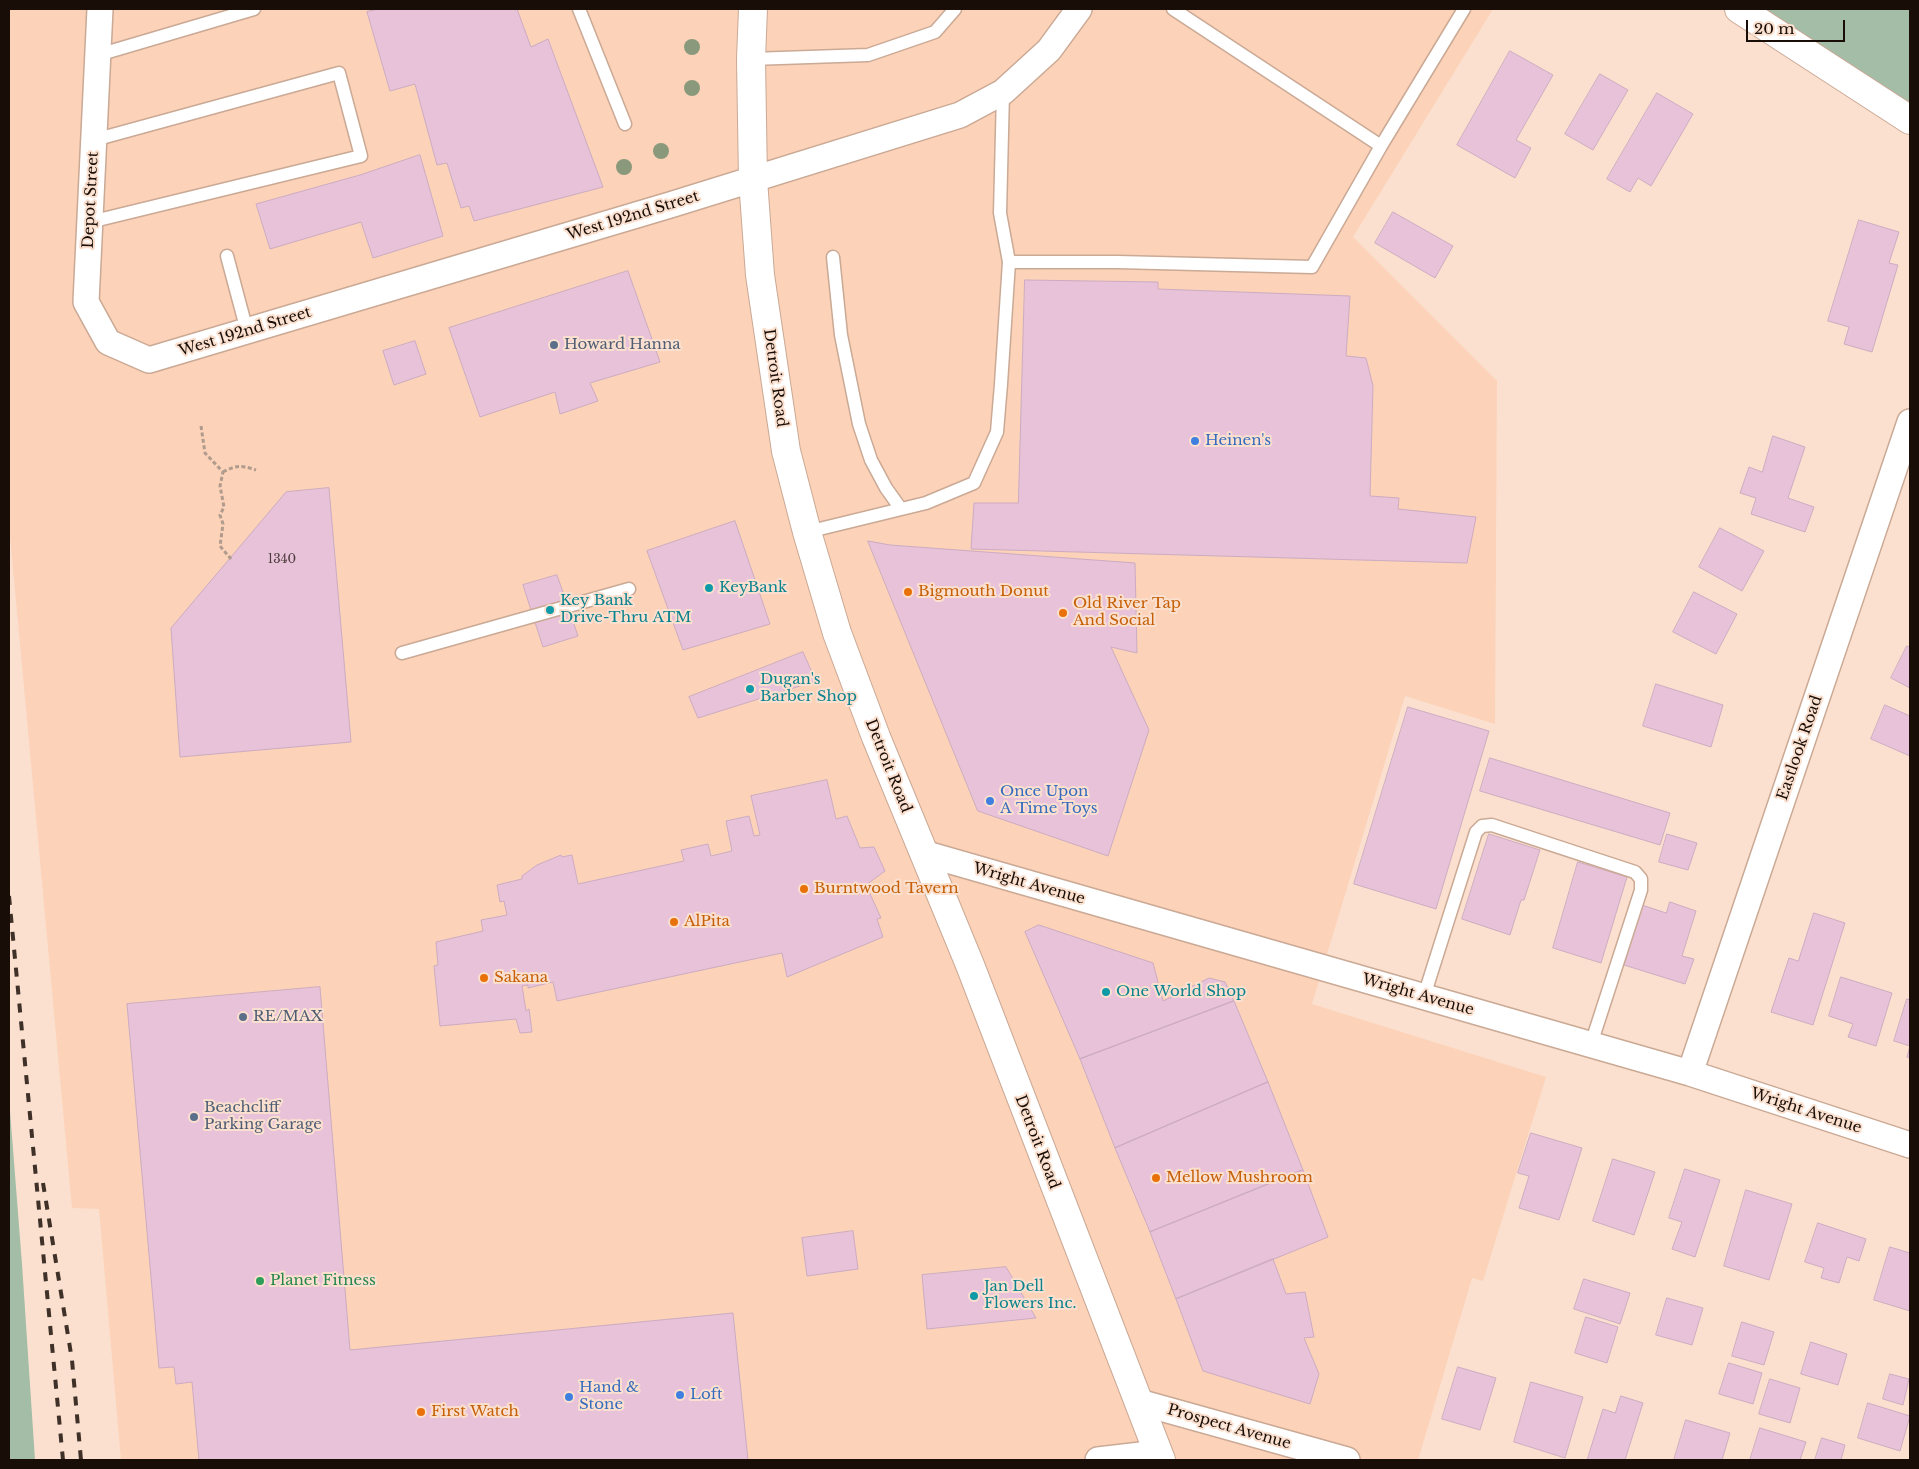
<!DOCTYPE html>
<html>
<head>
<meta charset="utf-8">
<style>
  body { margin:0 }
  #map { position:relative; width:1919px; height:1469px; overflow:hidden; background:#fbe0cf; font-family:"Libre Baskerville",serif }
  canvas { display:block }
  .frame { position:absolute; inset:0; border:10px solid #190e07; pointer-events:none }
  .scale { position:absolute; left:1746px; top:20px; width:99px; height:22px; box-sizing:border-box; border:2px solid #190e07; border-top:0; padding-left:6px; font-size:15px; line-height:18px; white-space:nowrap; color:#190e07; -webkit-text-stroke:4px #fbe0cf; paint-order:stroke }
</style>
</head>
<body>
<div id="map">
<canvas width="1919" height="1469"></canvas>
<div class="frame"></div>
<div class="scale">20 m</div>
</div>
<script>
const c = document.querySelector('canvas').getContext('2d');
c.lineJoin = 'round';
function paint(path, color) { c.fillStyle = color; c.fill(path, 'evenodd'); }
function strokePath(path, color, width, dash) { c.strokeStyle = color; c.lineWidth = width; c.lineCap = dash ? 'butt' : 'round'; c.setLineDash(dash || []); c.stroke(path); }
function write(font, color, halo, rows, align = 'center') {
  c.font = font + ' "Libre Baskerville",serif'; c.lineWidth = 4; c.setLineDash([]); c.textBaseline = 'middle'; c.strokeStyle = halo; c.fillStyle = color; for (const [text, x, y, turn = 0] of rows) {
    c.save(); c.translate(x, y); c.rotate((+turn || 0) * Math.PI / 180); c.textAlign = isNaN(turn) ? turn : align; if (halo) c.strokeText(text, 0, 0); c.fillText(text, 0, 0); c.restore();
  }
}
paint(new Path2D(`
  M9,9h1484l-140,228 144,144 -2,343 -90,-28 -93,308 234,73 -63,204 -11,-3 -54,182h-1297l-22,-251 -27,-1 -63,-683z`), '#fcd2b9');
paint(new Path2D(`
  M1741,9h169v112z
  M9,1098l13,166 13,196h-26z`), '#a3bda7');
const building = new Path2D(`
  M379,9h138l14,38 17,-8 55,148 -129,34 -5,-15 -8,2 -14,-45 -10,2 -22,-81 -25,7 -23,-79z
  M1510,51l43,24 -37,65 15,8 -16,30 -58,-33z
  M1600,74l28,16 -35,60 -28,-16z
  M1657,93l36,21 -42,72 -13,-8 -8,14 -23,-13z
  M420,155l23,81 -70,22 -12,-36 -91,27 -14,-45 104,-29z
  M1393,212l60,34 -18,32 -60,-35z
  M1859,220l40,12 -10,31 9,2 -26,87 -28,-8 5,-17 -21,-6z
  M628,271l32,91 -70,21 8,18 -38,13 -5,-22 -75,25 -31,-89z
  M1025,280l133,2v7l192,7 -4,60 20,2 7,28 -3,110 29,2 -1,11 78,8 -9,46 -496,-14 3,-46h44z
  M415,341l11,33 -32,11 -11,-34z
  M1773,436l32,11 -17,51 26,9 -9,25 -54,-18 5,-16 -16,-5 9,-26 13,5z
  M329,488l22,254 -171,15 -9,-129 115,-136z
  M735,521l35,103 -87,26 -36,-99z
  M1720,528l44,23 -22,40 -43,-24z
  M868,541l22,4 245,18 2,90 -26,-6 38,83 -41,126 -130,-45z
  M557,575l21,61 -35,11 -20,-62z
  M1694,592l43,22 -21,40 -43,-22z
  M1907,646l3,2v40l-19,-10z
  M803,652l13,29 -118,37 -9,-21z
  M1656,684l67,21 -12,42 -68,-21z
  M1885,705l25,11v40l-39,-17z
  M1408,707l81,24 -53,178 -82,-25z
  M1490,758l180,55 -10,32 -180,-54z
  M827,780l9,39 11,-3 13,32 14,-1 11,24 -19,14 15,33 -4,1 6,18 -96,40 -5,-24 -225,48 -4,-19 -25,6v-3l-6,1 4,25 3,-2 3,23 -12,1 -4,-14 -76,7 -6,-60 4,-1 -2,-23 47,-11 -2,-11 26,-5 -3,-14 -4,1 -3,-17 25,-6v-3l15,-11 24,-10 1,2 10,-2 6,29 106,-23 -3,-11 27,-6 3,12 21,-5 -6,-30 23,-5 5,20 6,-1 -9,-39z
  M1489,834l51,16 -16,50h-3l-11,35 -48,-16z
  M1667,834l30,9 -9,27 -29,-8z
  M1578,862l49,15 -26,86 -48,-15z
  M1670,902l26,9 -14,45 12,3 -9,25 -61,-19 18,-60 24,8z
  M1814,913l31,10 -32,102 -42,-13 18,-54 9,3z
  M1039,925l114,38 10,38 46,-23 16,4 9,19 -154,58 -55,-127z
  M1841,977l51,16 -16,53 -28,-9 5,-13 -24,-8z
  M320,987l30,363 383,-37 15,147h-549l-7,-78 -16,2 -2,-17 -15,1 -32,-364z
  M1907,999l3,1v58l-3,-1 3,-11 -16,-5z
  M1234,1001l34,81 -153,66 -35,-89z
  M1268,1082l35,88 -153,62 -35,-84z
  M1531,1133l51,15 -23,72 -40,-12 10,-32 -11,-3z
  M1613,1159l42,13 -21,63 -41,-14z
  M1685,1169l35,11 -25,77 -23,-8 10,-27 -13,-4z
  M1303,1170l25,67 -152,62 -26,-67z
  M1746,1190l46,14 -23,76 -45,-14z
  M1818,1223l48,16 -7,22 -12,-4 -8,26 -18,-5 3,-10 -19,-6z
  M853,1231l5,38 -51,7 -5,-38z
  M1890,1247l20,6v58l-36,-11z
  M1273,1259l13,35 19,-2 9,45 -10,1 15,36 -9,30 -107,-33 -27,-72z
  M1006,1267l30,51 -109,11 -5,-54z
  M1584,1279l46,14 -10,31 -46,-15z
  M1667,1298l36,10 -11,37 -36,-10z
  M1586,1317l32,10 -11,36 -32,-10z
  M1742,1322l32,10 -10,33 -32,-9z
  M1811,1342l36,12 -9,31 -37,-11z
  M1729,1363l33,10 -9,31 -34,-10z
  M1458,1367l38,11 -16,52 -38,-11z
  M1890,1374l19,5 -6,26 -20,-6z
  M1770,1379l30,9 -10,35 -31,-9z
  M1531,1382l52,15 -18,61 -51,-16z
  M1621,1396l22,7 -18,57h-38l16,-51 12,4z
  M1868,1403l42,13 -10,35 -42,-13z
  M1686,1420l44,13 -8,27h-48z
  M1760,1428l46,14 -6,18h-50z
  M1822,1438l23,7 -4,15h-26z`);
paint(building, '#e7c2d9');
strokePath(building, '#cdacc1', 1);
const service = new Path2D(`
  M579,9l46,115
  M1173,9l208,137
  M98,55l156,-46
  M751,59l117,-4 67,-23 20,-23
  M90,222l271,-66 -22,-83 -245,67
  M227,256l20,75
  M833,257l8,78 18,89 12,36 15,28 15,21
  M1009,262h109l194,5 69,-121 83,-137
  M807,532l119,-29 48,-20 23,-51 4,-48 8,-122 -9,-49 3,-121
  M402,653l227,-64
  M1424,996l52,-164 6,-6 10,-1 143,47 6,7v11l-50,154`);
const minor = new Path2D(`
  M100,9l-14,293 22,40 41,18 521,-155 290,-90 43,-23 46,-42 30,-41
  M923,853l767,220 220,72
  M1690,1073l220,-651
  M1139,1402l208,58
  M1098,1460l60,-7`);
const primary = new Path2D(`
  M753,9l-2,50 2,121 7,95 26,176 21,81 30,101 39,104 94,228 191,495
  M1739,9l171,111`);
strokePath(service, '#caa995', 15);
strokePath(minor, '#caa995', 28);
strokePath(primary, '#caa995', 30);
strokePath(new Path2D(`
  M201,426l4,27 18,19 -3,14 4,21 -4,8 3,9 -3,22 11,13
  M223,472c14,-7 18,-7 33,-2`), '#b19b8d', 3, [4, 2.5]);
strokePath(service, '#fff', 12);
strokePath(minor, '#fff', 25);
strokePath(primary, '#fff', 28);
strokePath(new Path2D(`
  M9,896l54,564
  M43,1183l29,177 9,100`), '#3f3128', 4, [9, 9]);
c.fillStyle = '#8a997c';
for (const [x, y] of [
  [692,47],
  [692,88],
  [661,151],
  [624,167]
]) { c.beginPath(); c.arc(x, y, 8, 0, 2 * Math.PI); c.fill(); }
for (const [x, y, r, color] of [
  [554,345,5,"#5c6f8a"],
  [1195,441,5,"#3f7fe0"],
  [709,588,5,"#0f9aa8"],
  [908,592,5,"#e8710a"],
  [550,610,5,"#0f9aa8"],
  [1063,613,5,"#e8710a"],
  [750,689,5,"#0f9aa8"],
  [990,801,5,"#3f7fe0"],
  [804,889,5,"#e8710a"],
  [674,922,5,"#e8710a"],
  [484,978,5,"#e8710a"],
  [1106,992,5,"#0f9aa8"],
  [243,1017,5,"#5c6f8a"],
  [194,1117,5,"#5c6f8a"],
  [1156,1178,5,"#e8710a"],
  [260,1281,5,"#2e9e5b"],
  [974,1296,5,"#0f9aa8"],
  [680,1395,5,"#3f7fe0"],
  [569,1397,5,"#3f7fe0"],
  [421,1412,5,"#e8710a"]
]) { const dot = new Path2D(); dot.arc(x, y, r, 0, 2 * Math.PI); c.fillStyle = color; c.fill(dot); strokePath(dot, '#fbe0cf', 2); }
write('12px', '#4c3b3c', null, [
  ["1340",282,560]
]);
write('15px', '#190e07', '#fbe0cf', [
  ["Depot Street",91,200,-87],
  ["West 192nd Street",633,216,-17],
  ["West 192nd Street",245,332,-17],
  ["Detroit Road",775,378,82],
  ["Eastlook Road",1800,748,-71],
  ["Detroit Road",888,766,68],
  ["Wright Avenue",1029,884,16],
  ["Wright Avenue",1418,995,16],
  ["Wright Avenue",1806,1111,18],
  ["Detroit Road",1037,1142,69],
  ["Prospect Avenue",1229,1427,16]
]);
write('15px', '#4e5e75', '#fbe0cf', [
  ["Howard Hanna",564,345],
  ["RE/MAX",253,1017],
  ["Beachcliff",204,1108],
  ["Parking Garage",204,1125]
], 'left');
write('15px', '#366cbe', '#fbe0cf', [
  ["Heinen's",1205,441],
  ["Once Upon",1000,792],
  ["A Time Toys",1000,809],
  ["Hand &",579,1388],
  ["Stone",579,1405],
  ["Loft",690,1395]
], 'left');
write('15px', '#0d838f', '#fbe0cf', [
  ["KeyBank",719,588],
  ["Key Bank",560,601],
  ["Drive-Thru ATM",560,618],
  ["Dugan's",760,680],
  ["Barber Shop",760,697],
  ["One World Shop",1116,992],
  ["Jan Dell",984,1287],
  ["Flowers Inc.",984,1304]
], 'left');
write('15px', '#c56008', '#fbe0cf', [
  ["Bigmouth Donut",918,592],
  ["Old River Tap",1073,604],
  ["And Social",1073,621],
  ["Burntwood Tavern",814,889],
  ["AlPita",684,922],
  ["Sakana",494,978],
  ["Mellow Mushroom",1166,1178],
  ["First Watch",431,1412]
], 'left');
write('15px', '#27864d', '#fbe0cf', [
  ["Planet Fitness",270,1281]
], 'left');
</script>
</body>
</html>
